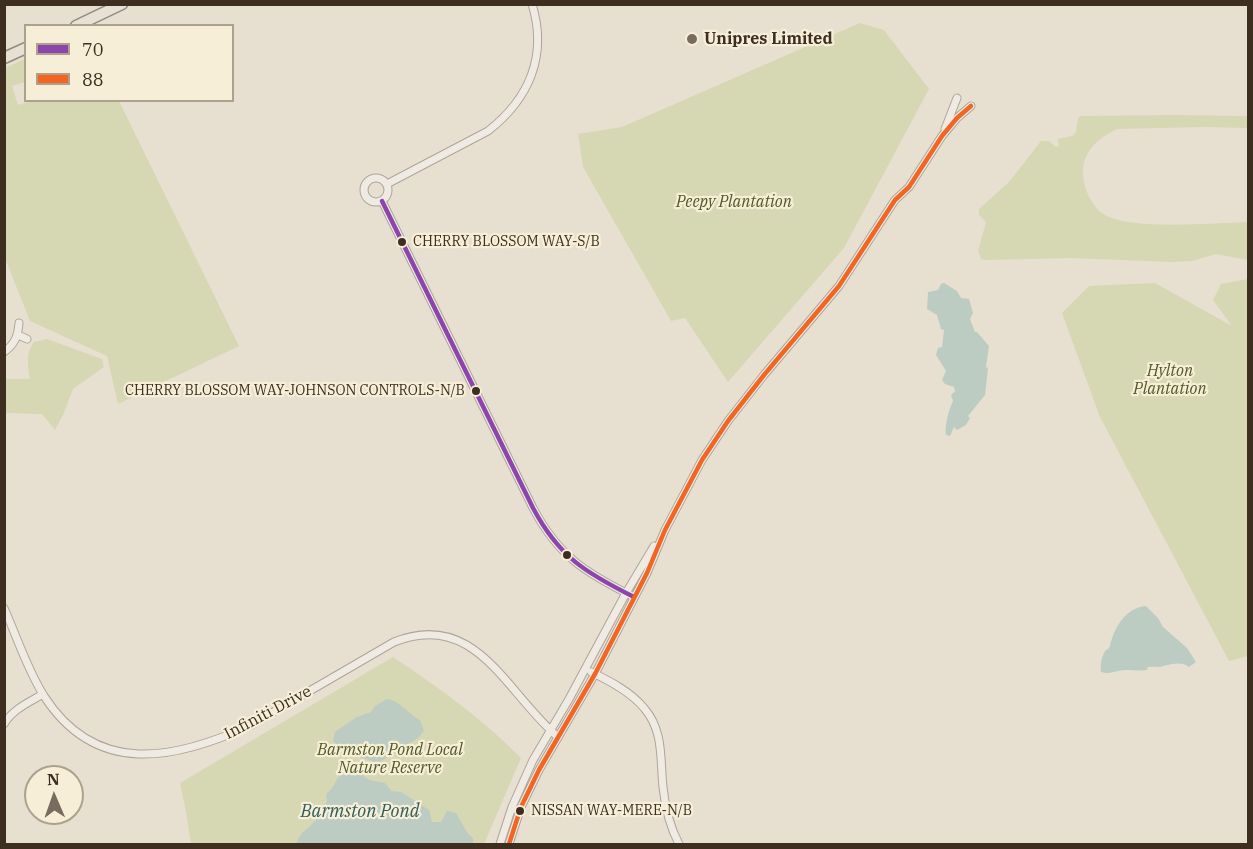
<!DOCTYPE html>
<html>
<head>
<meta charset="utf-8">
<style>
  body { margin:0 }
  #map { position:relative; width:1253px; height:849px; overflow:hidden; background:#e7e0d1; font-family:"IBM Plex Serif",serif }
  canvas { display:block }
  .frame { position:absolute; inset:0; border:6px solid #3d2e20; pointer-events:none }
  .legend { position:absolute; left:24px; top:24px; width:210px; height:78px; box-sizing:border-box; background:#f7eed8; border:2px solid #ada18e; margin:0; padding:8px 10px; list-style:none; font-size:18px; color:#3d2e20 }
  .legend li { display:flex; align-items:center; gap:12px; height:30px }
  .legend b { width:30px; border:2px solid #ada18e }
  .north { position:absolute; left:24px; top:765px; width:60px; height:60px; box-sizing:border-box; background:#f7eed8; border:2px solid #ada18e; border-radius:50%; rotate:358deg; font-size:16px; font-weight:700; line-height:24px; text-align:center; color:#3d2e20 }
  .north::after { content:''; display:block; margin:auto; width:21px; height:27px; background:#786c5e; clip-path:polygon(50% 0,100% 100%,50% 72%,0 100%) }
</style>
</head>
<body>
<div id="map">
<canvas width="1253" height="849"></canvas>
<div class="frame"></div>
<ul class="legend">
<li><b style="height:8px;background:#8e44ad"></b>70</li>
<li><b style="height:8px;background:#f26522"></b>88</li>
</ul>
<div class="north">N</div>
</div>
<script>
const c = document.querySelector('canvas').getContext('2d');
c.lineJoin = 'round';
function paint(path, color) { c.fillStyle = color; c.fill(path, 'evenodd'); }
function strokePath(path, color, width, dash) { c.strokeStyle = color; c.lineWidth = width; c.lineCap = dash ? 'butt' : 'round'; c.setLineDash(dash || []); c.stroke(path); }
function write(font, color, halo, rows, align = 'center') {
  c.font = font + ' "IBM Plex Serif",serif'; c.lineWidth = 4.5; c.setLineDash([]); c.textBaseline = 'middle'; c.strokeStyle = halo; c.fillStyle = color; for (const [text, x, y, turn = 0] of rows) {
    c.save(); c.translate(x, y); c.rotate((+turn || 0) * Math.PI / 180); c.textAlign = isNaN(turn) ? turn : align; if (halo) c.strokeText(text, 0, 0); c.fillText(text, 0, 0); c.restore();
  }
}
paint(new Path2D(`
  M860,23l24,7 45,59 -85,159 -116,134 -43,-64 -14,3 -88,-154 -5,-33 44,-7z
  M25,59v23l-13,4 6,19 16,-5 85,1 120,245 -121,58 -11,-48 -77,-35 -25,-63v-190z
  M1175,115l73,1v12l-43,-1 -88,2c-17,8 -32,20 -34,40 -1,17 8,39 24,47 28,14 107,7 141,6v38l-32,-6 -24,7 -21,1 -99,-4 -86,2 -5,-1 -3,-8 8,-29 -7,-7v-6l30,-27 32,-41h8l7,6 3,-1 -1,-7 14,-3 4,-4 2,-14 3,-2z
  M1248,279v377l-19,5 -129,-244 -38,-104 27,-27 66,-3 77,43 -19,-26 8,-16z
  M47,339l55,20 2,8 -31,22 -10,26 -8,15 -13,-16 -37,-1v-34h25c-2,-15 -5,-24 4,-37z
  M393,657c45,30 90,62 128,101l-37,86h-293l-5,-32 -6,-29z`), '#d6d7b3');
paint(new Path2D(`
  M944,283l13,8 4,7 8,1 4,14 -3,6 5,13h2l12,14 -3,21 2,1 -3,27 -17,21 2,2 -4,7 -9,5 -3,-3 -4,9 -4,-1c-2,-8 3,-26 7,-34l-2,-6 4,-4 -1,-4 -9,-3 -3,-4 4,-9 -10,-16 2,-7 4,-1 2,-17 -3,-1 -4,-14 -10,-6 1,-17 10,-2 3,-6z
  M1146,606l12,12 5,9 24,21 9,14 -7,5c-8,-6 -16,-3 -26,-1 -4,2 -10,0 -15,1l-1,3c-8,1 -14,0 -21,0 -10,0 -15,5 -25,2 -1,-7 0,-13 3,-19 2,-4 4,-3 6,-7 4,-18 15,-38 36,-40z
  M387,699c14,2 21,15 33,21l4,11 -6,7 -40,25 -33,-11 -12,-11 2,-9 20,-14 16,-6 4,-6z
  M346,774l16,1 7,5 16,3 6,8 10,1 28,18 3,12h9l6,-11 9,2 12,21 5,4v6h-177c5,-13 10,-13 18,-22 2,-2 12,-18 13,-21l-1,-6c1,-3 4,-4 6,-7 5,-6 4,-13 14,-14z`), '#bcccc2');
const street = new Path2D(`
  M945,129l12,-31
  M364 190a12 12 0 1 1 24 0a12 12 0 1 1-24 0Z
  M387,184l101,-53c41,-32 60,-75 44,-127
  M382,201l151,307c26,49 53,65 101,89
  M18,335l9,4
  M4,352c11,-8 14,-16 15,-29
  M4,608c13,29 23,61 40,88 52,81 131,64 207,29l143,-83c82,-33 112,51 164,95
  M591,672c19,9 40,20 53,36 20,23 16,51 19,79 2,20 7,40 16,57
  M4,724c9,-15 24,-21 39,-30
  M500,844l12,-37 21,-47 36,-61 57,-106 28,-47
  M509,844l12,-37 18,-37 56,-96 52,-101 18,-43 37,-70 26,-39 36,-46 75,-89 56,-86 14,-13 33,-51 15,-18 14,-12`);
const primary = new Path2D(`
  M76,26l46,-22
  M4,58l22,-10`);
strokePath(street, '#ada599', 9);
strokePath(primary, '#928b80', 13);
strokePath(street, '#efebe3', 7);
strokePath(primary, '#e6e1d4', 10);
strokePath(new Path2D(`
  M382,201l151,307c26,49 53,65 101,89`), '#8e44ad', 4.5);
strokePath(new Path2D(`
  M509,844l12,-37 18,-37 56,-96 52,-101 18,-43 37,-70 26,-39 36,-46 75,-89 56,-86 14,-13 33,-51 15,-18 14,-12`), '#f26522', 4.5);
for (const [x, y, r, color] of [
  [692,39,6,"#786c5e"],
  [402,242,5,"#3d2e20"],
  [476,391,5,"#3d2e20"],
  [567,555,5,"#3d2e20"],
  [520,811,5,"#3d2e20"]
]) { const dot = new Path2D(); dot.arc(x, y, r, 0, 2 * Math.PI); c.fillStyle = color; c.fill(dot); strokePath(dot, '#f7eed8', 2); }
write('14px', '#3d2e20', '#f7eed8', [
  ["CHERRY BLOSSOM WAY-S/B",413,242],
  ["CHERRY BLOSSOM WAY-JOHNSON CONTROLS-N/B",465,391,"right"],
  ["NISSAN WAY-MERE-N/B",531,811]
], 'left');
write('bold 16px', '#3d2e20', '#f7eed8', [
  ["Unipres Limited",704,39]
], 'left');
write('italic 16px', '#4d5a26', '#f7eed8', [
  ["Peepy Plantation",734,202],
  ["Hylton",1170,371],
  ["Plantation",1170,389],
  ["Barmston Pond Local",390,750],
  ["Nature Reserve",390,768]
]);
write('16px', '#3d2e20', '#f7eed8', [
  ["Infiniti Drive",268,713,-28]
]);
write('italic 18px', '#2f5d5a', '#f7eed8', [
  ["Barmston Pond",360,812]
]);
</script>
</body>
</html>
